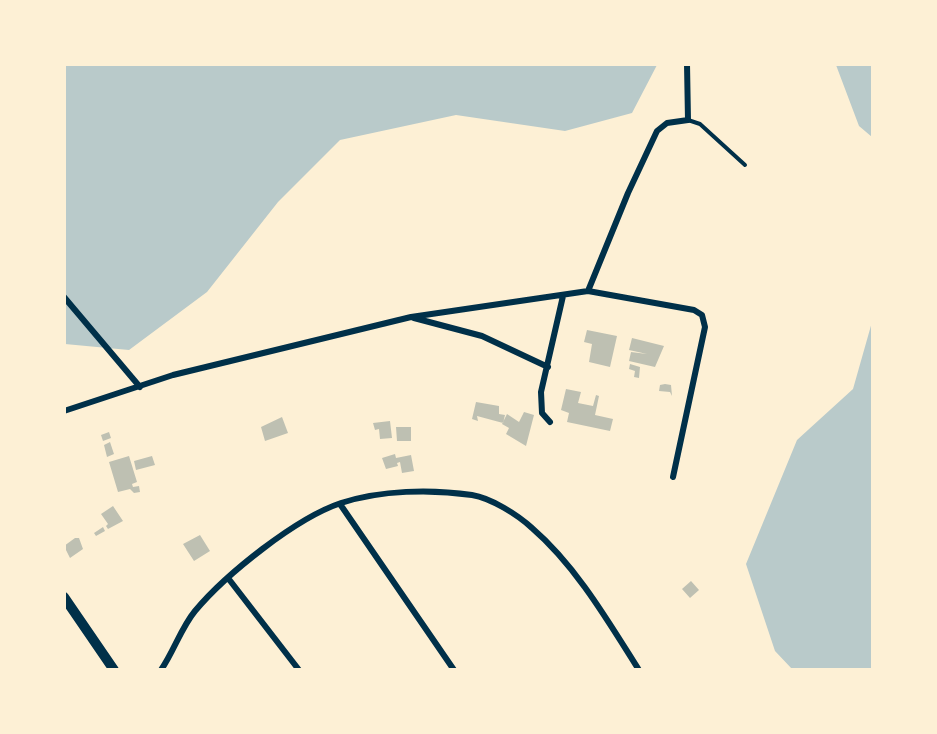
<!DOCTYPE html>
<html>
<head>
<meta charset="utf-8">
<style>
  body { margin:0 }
  #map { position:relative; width:937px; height:734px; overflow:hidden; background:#fdf0d5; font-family:Arial,sans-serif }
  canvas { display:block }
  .frame { position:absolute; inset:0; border:66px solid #fdf0d5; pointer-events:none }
</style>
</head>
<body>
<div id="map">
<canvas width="937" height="734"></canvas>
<div class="frame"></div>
</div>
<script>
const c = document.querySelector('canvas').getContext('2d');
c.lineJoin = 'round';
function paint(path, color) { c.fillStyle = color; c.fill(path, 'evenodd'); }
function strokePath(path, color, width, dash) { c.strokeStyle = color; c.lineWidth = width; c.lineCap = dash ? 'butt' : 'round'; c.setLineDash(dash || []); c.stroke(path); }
paint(new Path2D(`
  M64,65h593l-25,48 -67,18 -109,-16 -116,25 -62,62 -71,90 -78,58 -64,-6z
  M836,65h36v72l-13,-11z
  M872,322v347h-80l-17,-18 -29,-87 51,-124 56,-51z`), '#b9caca');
paint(new Path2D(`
  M587,330l30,6 -7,31 -21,-5 3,-18 -8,-2z
  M632,338l32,8 -9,21 -26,-6 2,-9 16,2 -18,-4z
  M630,364l10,3 -1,11 -5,-1 1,-6 -6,-2z
  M665,384l6,1 1,11 -2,-4 -11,-1 1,-6z
  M566,389l15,3 -3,11 15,3 3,-11 3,1 -4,19 18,4 -3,12 -43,-9 2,-9 -8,-3z
  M476,402l23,4v8l6,1 -2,8 -26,-7 1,5 -6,-2z
  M524,412l10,3 -8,31 -20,-12 3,-6 -7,-4 5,-10 12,8z
  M282,417l6,16 -23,8 -4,-14z
  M390,421l2,17 -12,1 -1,-10 -4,1 -2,-7z
  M396,427h15v14h-14z
  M109,432l2,6 -8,3 -2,-6z
  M110,442l4,12 -7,3 -3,-12z
  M395,454l1,4 15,-3 3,16 -12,2 -2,-11 -3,1 1,3 -12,3 -4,-11z
  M129,456l8,26 -5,2 1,3 6,-1 1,6 -6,1 -4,-4 -12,3 -9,-30z
  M152,456l3,9 -19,5 -2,-9z
  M113,506l10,15 -15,8 -2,-3 2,-2 -7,-10z
  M103,527l2,4 -9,5 -2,-3z
  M200,535l10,16 -16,10 -11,-17z
  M75,538h4l4,11 -13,9 -6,-12z
  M691,581l8,9 -9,8 -8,-9z`), '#bec0b2');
strokePath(new Path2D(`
  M688,120l12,4 45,41`), '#003049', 4);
strokePath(new Path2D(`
  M588,291l40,-98 29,-62 10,-8 21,-3 -1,-56
  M64,297l76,90
  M414,318l68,18 66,31
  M64,411l109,-36 238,-58 177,-26 106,19 8,5 3,12 -32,150
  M550,422l-8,-9 -1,-21 22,-96
  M340,504l114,166
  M228,578l71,92
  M161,670c13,-19 20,-42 34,-59 31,-37 101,-93 146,-108 40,-13 90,-14 131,-8 19,3 46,20 60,33 44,38 76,93 107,142`), '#003049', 6);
strokePath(new Path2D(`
  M64,597l50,73`), '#003049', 10);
</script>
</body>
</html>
